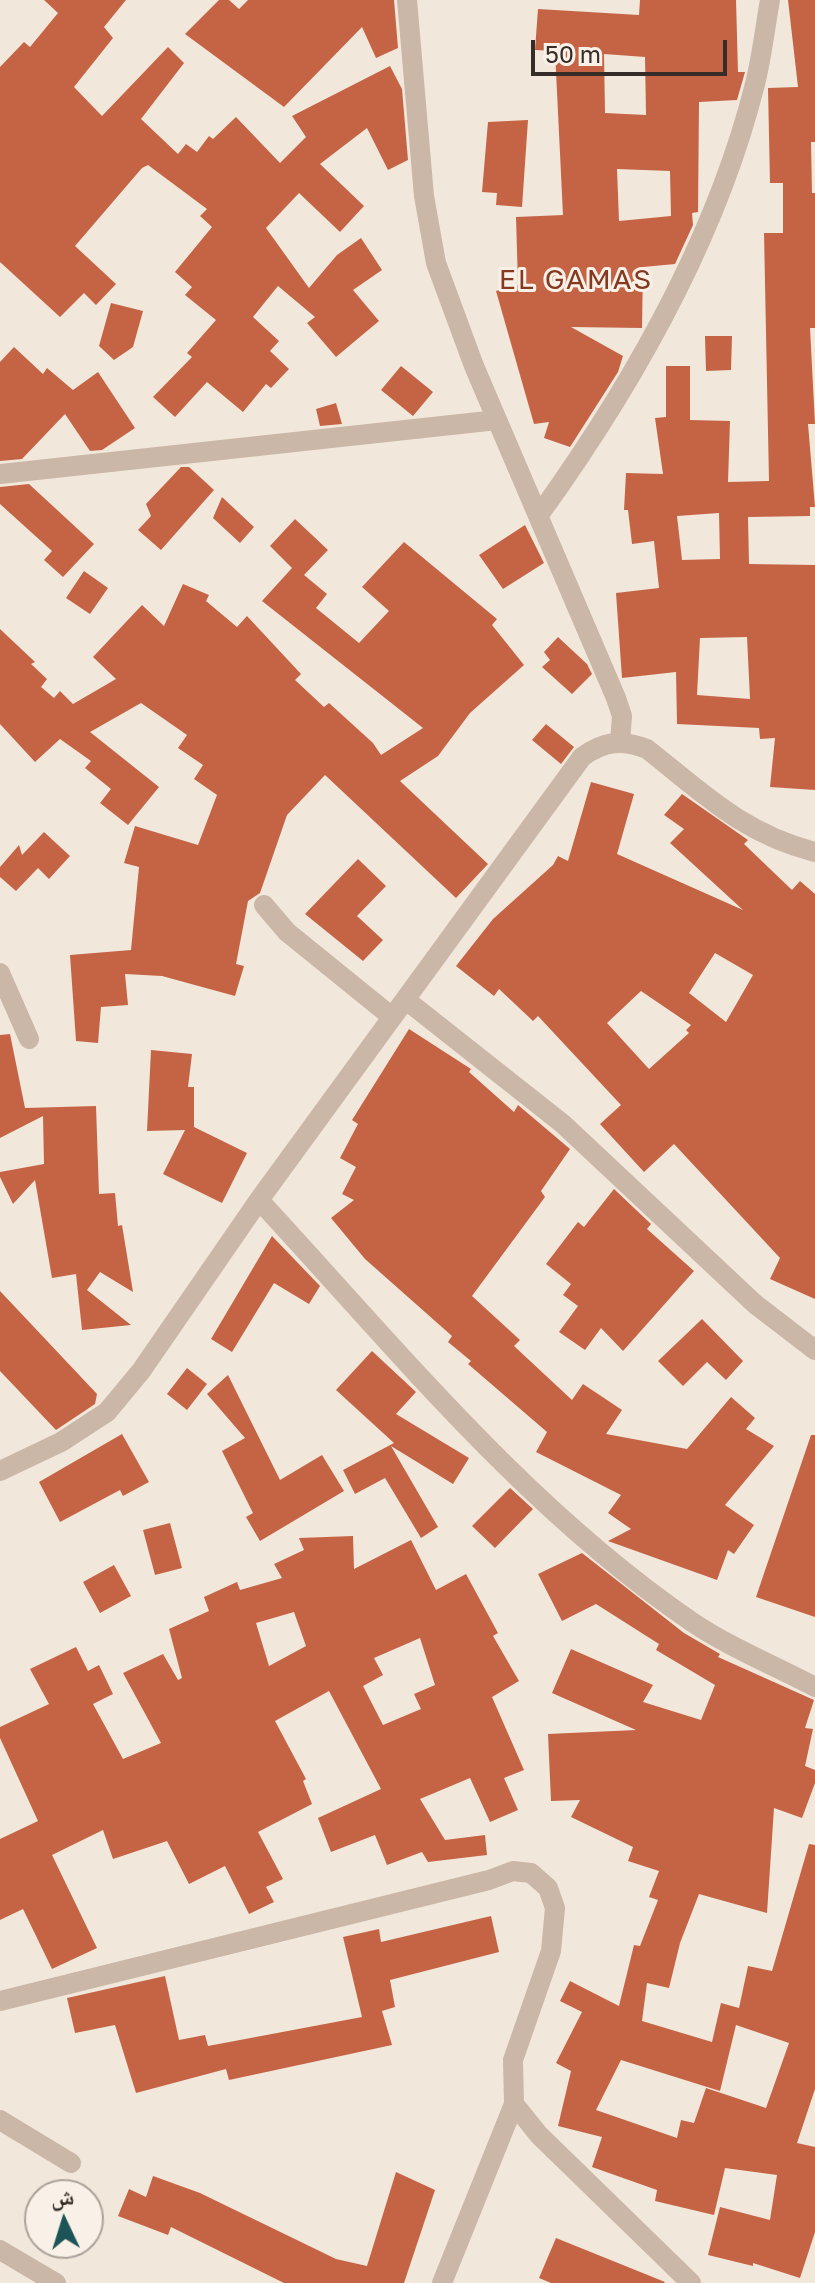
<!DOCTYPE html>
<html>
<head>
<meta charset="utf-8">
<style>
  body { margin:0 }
  #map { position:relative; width:815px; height:2283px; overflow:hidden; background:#f2e7db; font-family:"Golos Text","Noto Naskh Arabic",sans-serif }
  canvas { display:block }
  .north { position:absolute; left:24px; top:2179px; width:80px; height:80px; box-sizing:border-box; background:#f9f1e7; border:2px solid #aba29b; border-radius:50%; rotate:356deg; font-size:22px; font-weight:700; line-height:32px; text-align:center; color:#362c28 }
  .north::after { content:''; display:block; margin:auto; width:28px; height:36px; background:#1d5457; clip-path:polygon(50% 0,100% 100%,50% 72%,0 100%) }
  .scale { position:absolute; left:531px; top:40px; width:196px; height:36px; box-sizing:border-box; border:4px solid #362c28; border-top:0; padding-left:10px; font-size:24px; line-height:28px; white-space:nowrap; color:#362c28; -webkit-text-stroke:6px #f9f1e7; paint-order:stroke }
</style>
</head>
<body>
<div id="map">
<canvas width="815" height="2283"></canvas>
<div class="north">ش</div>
<div class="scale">50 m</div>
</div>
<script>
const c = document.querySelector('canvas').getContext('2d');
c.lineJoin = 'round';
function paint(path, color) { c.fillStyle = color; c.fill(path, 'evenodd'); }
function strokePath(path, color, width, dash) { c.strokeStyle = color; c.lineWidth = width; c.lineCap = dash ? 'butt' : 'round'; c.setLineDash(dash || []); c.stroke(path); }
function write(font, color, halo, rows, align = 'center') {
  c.font = font + ' "Golos Text",sans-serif'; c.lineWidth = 6; c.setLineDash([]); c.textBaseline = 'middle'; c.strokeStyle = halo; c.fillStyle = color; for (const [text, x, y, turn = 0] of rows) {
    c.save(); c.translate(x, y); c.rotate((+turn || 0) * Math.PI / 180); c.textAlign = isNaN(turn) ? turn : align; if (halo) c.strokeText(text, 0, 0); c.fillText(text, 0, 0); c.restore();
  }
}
paint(new Path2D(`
  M44,0h82l-22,27 9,11 -39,49 28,29 66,-69 16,16 -43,56 37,35 8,-10 11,8 12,-16 4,3 23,-22 44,46 26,-26 -14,-21 98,-50 12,23 6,71 -20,10 -21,-42 -47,36 44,42 -24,26 -41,-39 -33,35 43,60 28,-33 24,-17 21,32 -29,20 26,31 -43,36 -29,-34 8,-6 -37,-31 -25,31 26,24 -9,10 19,18 -18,19 -5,-4 -23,28 -36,-30 -32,35 -22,-20 39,-40 -5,-4 29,-33 -31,-25 7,-8 -17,-15 37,-45 -12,-11 7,-7 -59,-44 -6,3 -67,78 41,38 -20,21 -12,-12 -24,24 -60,-55v-195l24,-25 6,5 28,-34z
  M219,0h10l10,9 9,-9h146l4,48 -22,10 -14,-31 -78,80 -99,-73z
  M640,0h96l2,72h7l-8,28 -38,2 -1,110 -6,1 1,12 -18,39 -32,3 -1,61 -71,-1 52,29 -5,16 -48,75 -26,-9 5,-16 -15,2 -38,-133 22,-6 -2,-68 47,-2 -8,-164 -20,-1 3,-41 101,6zM604,54l41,3 1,58 -41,-2zM617,169l53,2 1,45 -52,5z
  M788,0h27v142h-4l1,51h3v135h-5l5,96h-7l7,83h-5v9l-62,1 1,47 66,1v225l-45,-3 5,-49 -15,1 -1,-11 -82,-4 -1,-52 -54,6 -6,-85 43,-5 -5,-47 -22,3 -4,-34h-4l2,-37 37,1 -8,-56 11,-1v-51h24v54l40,1 -2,61 41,-1 -5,-248h19v-50h-13l-2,-95 30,-1zM719,513l1,46 -38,1 -5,-44zM747,637l3,62 -53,-4 3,-57z
  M528,120l-6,87 -26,-2 1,-12 -15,-1 6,-70z
  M111,303l32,8 -10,36 -19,13 -15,-14z
  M705,336h27l-1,34 -25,1z
  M14,347l29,27 4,-6 26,22 25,-18 37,56 -33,22 -12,1 -25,-37 -43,45 -22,2v-99z
  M401,366l32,26 -20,24 -32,-26z
  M336,403l6,21 -22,2 -4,-17z
  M181,467h8l25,23 -53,60 -23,-20 13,-14 -5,-12z
  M29,484l65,60 -31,33 -19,-17 8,-9 -52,-47v-17z
  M222,497l32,30 -14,16 -27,-25z
  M295,519l33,31 -24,25 23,19 -11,14 43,35 30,-32 -27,-24 42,-45 93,77 -5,6 32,40 -54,48 -32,43 -38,25 88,83 -32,34 -131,-123 -38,40 -27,78 -12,8 -12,63 8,2 -9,30 -73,-20 -37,-2 3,31 -27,2 -3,36 -22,-2 -6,-86 61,-5 8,-83 -15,-4 11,-37 63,19 19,-50 -23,-16 9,-14 -25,-17 9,-13 -46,-32 -51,29 69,55 -31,38 -28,-22 11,-14 -26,-21 6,-7 -31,-22 -25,23 -35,-38v-95l35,33 -4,2 16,15 -6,8 13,11 6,-7 13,13 43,-25 -23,-22 49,-52 22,21 19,-42 26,11 -3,6 31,26 10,-11 54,58 -6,6 29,27 5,-4 44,40 8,12 42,-27 -161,-127 30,-33 -22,-22z
  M525,525l19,38 -41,26 -24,-34z
  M84,571l24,17 -18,26 -24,-16z
  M558,637l29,27 5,10 -20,20 -30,-27 8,-7 -6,-8z
  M546,724l28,23 -13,17 -29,-24z
  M591,782l43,12 -17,60 126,56 -73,-67 14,-14 -20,-14 18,-21 66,46 -4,4 48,46 8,-9 15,13v405l-45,-20 10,-21 -106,-114 -30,28 -44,-48 21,-19 -83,-89 -5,5 -34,-32 -5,7 -38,-30 37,-47 60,-54 5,-9 10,5zM715,953l38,22 -27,47 -37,-29zM641,991l50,34 -5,5 3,3 -40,36 -42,-46z
  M44,832l26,24 -21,23 -11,-11 -22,23 -16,-14v-10l19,-22 3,10z
  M358,859l28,27 -29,30 26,24 -20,21 -58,-47z
  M409,1029l62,40 -2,3 45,40 4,-7 52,44 -29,42 4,6 -73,99 48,44 -6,6 58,54 11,-16 39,26 -16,24 81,15 44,-52 24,21 -9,11 28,17 -49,59 29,20 -20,29 -6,-4 -11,30 -109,-39 23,-12 -23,-16 13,-18 -85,-43 11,-20 -79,-68 3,-3 -23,-19 4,-6 -87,-77 -34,-41 23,-18 -12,-6 14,-27 -16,-9 18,-34 -6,-4z
  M10,1034l15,74 71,-2 3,88 16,-1 3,33 4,-1 11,67 -33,-20 -13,18 44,35 -49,5 -6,-56 -24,4 -17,-98 -22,24 -13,-27v-5l44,-8 -1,-48 -43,22v-103z
  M151,1050l41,4 -4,33h6v40l53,26 -25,50 -59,-29 22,-44 -38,1z
  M614,1189l37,35 -4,5 47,42 -71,80 -22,-23 -16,22 -26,-18 19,-26 -15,-11 8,-11 -25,-20 32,-42 6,5z
  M272,1236l48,50 -11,18 -35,-21 -42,69 -21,-13z
  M0,1291l97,103 -2,10 -39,26 -56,-59z
  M702,1319l41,42 -17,19 -19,-18 -24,24 -25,-25z
  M372,1351l44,41 -20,22 73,44 -16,26 -62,-38 47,81 -17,11 -36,-60 -30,16 -12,-24 51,-27 -58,-53z
  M187,1368l20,16 -20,26 -20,-16z
  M228,1375l52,105 42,-25 22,36 -84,50 -14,-24 7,-4 -31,-62 23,-13 -38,-44z
  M122,1434l27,48 -26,14 -3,-6 -60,32 -21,-40z
  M811,1435h4v182l-59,-20z
  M510,1488l23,21 -38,39 -23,-22z
  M170,1523l12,45 -27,7 -12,-45z
  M353,1536l1,33 57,-29 25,50 30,-16 32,59 -5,3 26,45 -27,16 32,73 -20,8 14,32 -28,12 -20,-44 -50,21 25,41 40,-5 2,20 -59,7 -6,-10 -35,13 -12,-30 -44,17 -13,-34 63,-29 -52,-98 -54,30 31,58 -3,2 9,23 -54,28 25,47 -17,8 8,15 -25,12 -24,-48 -36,18 -22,-43 -54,18 -10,-29 -51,25 45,93 -45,21 -29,-60 -23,11v-81l38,-18 -38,-83v-11l49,-23 -19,-35 46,-22 12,24 11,-6 14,29 -20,10 30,55 38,-16 -38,-70 40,-19 15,26 4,-2 -13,-49 40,-18 -5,-14 33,-15 3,8 42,-12 -8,-14 30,-14 -5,-12zM294,1612l12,34 -37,20 -13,-43zM420,1638l15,47 -21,9 7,15 -38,16 -20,-39 20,-11 -9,-17z
  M582,1553l102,80 36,21 -2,3 96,43 -9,28 8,1 -8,37 10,4v13l-13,35 -28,-10 -7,105 -68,-19 -19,49 -11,45 -22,-5 -5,38 70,21 9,-39 18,5 9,-42 24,5 37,-127 6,1v244l-18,54 18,4v85l-15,46 -47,-15v3l-45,-11 12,-48 50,13 7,-45 -52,-7 -11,47 -59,-14 2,-11 -65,-23 10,-30 -44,-11 13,-55 -15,-8 26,-51 -22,-11 10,-20 49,25 15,-61 6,1 18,-46 -9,-3 10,-26 -31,-10 5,-14 -62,-30 9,-17 -29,1 -3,-67 88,-4 -84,-37 19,-44 82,36 -10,17 58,18 14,-35 -59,-35 3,-6 -63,-40 -34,17 -24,-47zM736,2025l53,18 -23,65 -60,-20 -12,35 -13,-3 -4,18 -81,-28 25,-50 99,31z
  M114,1565l17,31 -31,17 -17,-31z
  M491,1916l8,36 -109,28 5,27 -13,4 10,34 -163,35 -3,-11 -90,24 -21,-68 -40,8 -8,-35 98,-22 14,64 26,-5 3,11 154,-29 -19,-80 36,-8 2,13z
  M396,2172l39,18 -31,93h-120l-113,-56 -3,8 -50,-19 11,-27 17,8 7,-21 47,17 136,66 31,7z
  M556,2238l109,44 -1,1h-113l-12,-5z`), '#c56445');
strokePath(new Path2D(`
  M407,0l17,196 12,67 38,103 142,332 6,18 -2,26
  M0,474l497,-54
  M539,515c93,-129 177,-275 216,-431 7,-28 10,-56 15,-84
  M264,905l23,27 105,85
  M0,973l29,66
  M0,2001l489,-121 24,-9 18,2 17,15 7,20 -4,43 -38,109 1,44 25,31 152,148
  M0,2120l71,43
  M0,2250l56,33
  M442,2283l72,-179`), '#cab7a7', 20);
strokePath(new Path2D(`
  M406,1000l157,124 192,180 60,46
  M259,1200c136,147 266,308 433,422 37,25 83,44 123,65
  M0,1471l61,-29 46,-30 34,-41 118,-171 323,-443c22,-16 40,-18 65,-8 57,45 95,84 168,103`), '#cab7a7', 20);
c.letterSpacing = '2px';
write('28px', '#853921', '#f9f1e7', [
  ["EL GAMAS",576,280]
]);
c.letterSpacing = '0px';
</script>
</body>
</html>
